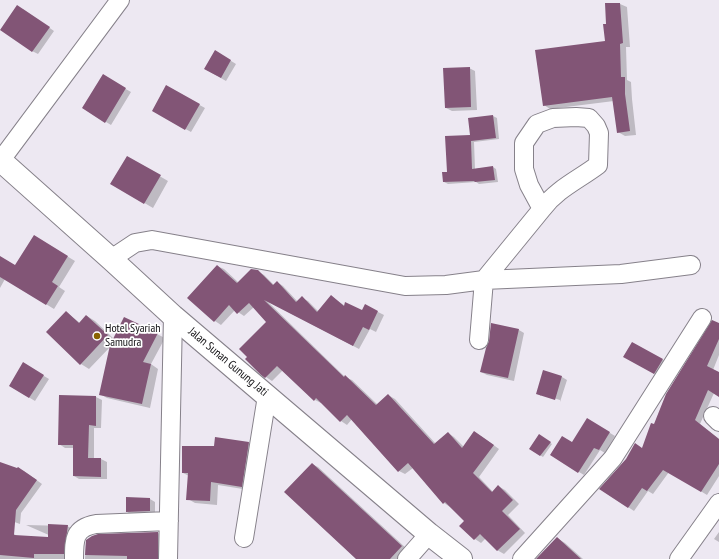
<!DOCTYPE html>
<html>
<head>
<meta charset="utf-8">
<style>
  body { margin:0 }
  canvas { display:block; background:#ede8f2 }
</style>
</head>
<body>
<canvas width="719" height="559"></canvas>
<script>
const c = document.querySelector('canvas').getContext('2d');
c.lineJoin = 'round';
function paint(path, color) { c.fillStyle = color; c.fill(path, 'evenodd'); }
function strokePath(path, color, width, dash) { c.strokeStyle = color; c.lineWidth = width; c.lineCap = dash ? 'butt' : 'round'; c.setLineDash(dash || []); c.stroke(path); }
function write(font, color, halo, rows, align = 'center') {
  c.font = font + ' "PT Sans Narrow",sans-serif'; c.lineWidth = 3.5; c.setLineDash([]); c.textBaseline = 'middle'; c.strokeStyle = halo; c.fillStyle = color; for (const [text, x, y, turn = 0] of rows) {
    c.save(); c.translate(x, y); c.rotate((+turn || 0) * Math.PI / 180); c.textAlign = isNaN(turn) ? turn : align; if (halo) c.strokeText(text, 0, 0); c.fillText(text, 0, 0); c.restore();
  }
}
paint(new Path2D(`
  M620,4l7,3 3,40h-4l1,33 4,2 1,17 4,36 -11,1 -7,-4 -4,-31 -64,8 -6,-4 62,-63 1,-17z
  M23,9l31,22 -16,23 -6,-3z
  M215,51l21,13 -10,17 -21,-12z
  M469,68l6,3 2,39 -25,1 -6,-3z
  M103,76l28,16 -20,33 -28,-17z
  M167,87l38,21 -14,24 -38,-21z
  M493,116l4,2 2,21 -25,3 1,27 18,-2 3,2 2,13 -19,2 -3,-2 -28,2 -4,-2 4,-9 23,-37z
  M127,157l41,24 -15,27 -41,-24z
  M42,241l33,20 -16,26 6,4 -11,18 -49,-30 -5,9v-31l16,9z
  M217,266l7,3 15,14 18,-12 7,4 10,10 3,-3 6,4 15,16 4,-4 6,3 11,11 12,-16 14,10 17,6 4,-6 18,9 -8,17 -6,-3 -11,20 -92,-48 78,76 7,3 26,25 10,-10 7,4 41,45 12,-11 6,4 10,10 17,-11 18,13 -20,28 14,15 5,-6 7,4 14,14 -11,11 17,18 -21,21 -7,-4 -11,-12 -5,5 -6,-4 -14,-13 4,-5 -15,-14 -6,-4 -31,-35 -8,6 -6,-3 -47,-52 -5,6 -6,-4 -19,-19 -1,1 -6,-3 -32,-30 -11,11 -6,-4 2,-55 -14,-15 -10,9 -9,-6 -14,15 -6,-4z
  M66,312l14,11 7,-7 8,5 19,18 10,-21 41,20 -14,26 7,5 -8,39 -43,-10 -7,-4 11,-48 -22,23 -8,-5z
  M719,324v31l-6,15 6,6v20l-5,-3 -14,31 19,15v37l-12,19 -38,-23 -16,22 -5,-3 -14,20 -33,-22 42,-40 11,-24z
  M519,330l5,3 -10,48 -27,-6 -6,-3 9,-30z
  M633,343l35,20 -8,14 -35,-21z
  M24,364l25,15 -14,22 -25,-15z
  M544,371l18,6 5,3 -7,22v-2l-19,-6v2l-4,-3z
  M60,396l36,1 6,3 -1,28h-7v31h7l6,3v17h-28l-5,-3v-28h-9l-6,-4z
  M587,419l28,17 -10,17 -5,-3 -16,25 -33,-20 22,-12z
  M539,435l13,9 -9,13 -13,-8z
  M249,443l7,4 -7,43 -31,-5 -1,20 -22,-2 -7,-4 1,-23 -6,-3 32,-26z
  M0,463l24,8 18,13 -21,29 -1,11 -20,-7z
  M312,464l6,3 89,82 -9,10h-40z
  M150,499l5,3v12l-23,1 -5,-3z
  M26,525l41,1 6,3 -4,30h-69v-26l14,1 3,2 31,2 3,-2z
  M719,532v10l-5,-3z
  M158,533l5,3v23h-78l1,-16z
  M557,538l8,5 18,16h-45z`), '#0003');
paint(new Path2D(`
  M605,3h15l3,40 -3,1 1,33h4v17l5,37 -13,2 -5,-36 -69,9 -8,-56 70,-9 -2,-17h3z
  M17,5l33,22 -18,25 -32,-22z
  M215,50l16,10 -10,18 -17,-9z
  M470,67l1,40 -26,1 -2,-40z
  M103,74l23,14 -21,35 -23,-15z
  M166,85l34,19 -15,26 -33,-19z
  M493,115l3,23 -25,3 1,28 21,-3 2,14 -20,2 -1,-1 -31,1 -1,-10h5l-2,-36 25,-1 -2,-17z
  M127,156l34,19 -17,29 -34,-20z
  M34,235l34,21 -16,26 6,4 -12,19 -46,-28v-21l15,9z
  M217,265l20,18 14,-14 7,1 15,15 4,-4 19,21 6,-6 15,16 14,-17 13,11 1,-4 17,8 3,-6 13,7 -9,19 -6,-3 -10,19 -89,-46 80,77 1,-2 31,30 12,-11 46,50 14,-12 14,16 12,-17 20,14 -21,28 19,19 6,-7 15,15 -11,11 18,18 -23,22 -17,-17 -6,6 -15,-14 5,-5 -19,-19 -2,2 -35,-41 -10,9 -51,-57 -7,7 -24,-24 -2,3 -37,-35 -12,12 -4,-3 -16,-16 2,-2 -8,-8 27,-27 -17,-19 -12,11 -8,-9 -15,17 -27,-24z
  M66,311l13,12 7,-8 22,20 -28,30 -34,-33z
  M124,317l34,16 -15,29 8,2 -9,40 -43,-9 11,-50z
  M712,320l7,3v16l-12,27 12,6v25l-11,-7 -13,30 24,19v25l-18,28 -38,-22 -16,21 -5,-3 -14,20 -29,-19 27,-30 9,-16 7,5 9,-25 3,1 12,-30z
  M491,323l28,6 -11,49 -28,-6 6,-24 3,-7z
  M632,342l31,17 -9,15 -31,-17z
  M23,362l21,13 -15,23 -20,-12z
  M543,370l19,6 -7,24 -19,-6z
  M59,395l37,1v30l-7,-1 -1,33h13v19l-28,-1v-31h-15z
  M587,418l23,14 -11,18 -5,-2 -16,25 -28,-18 12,-19 10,6z
  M539,434l12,8 -11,14 -11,-7z
  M215,437l34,5 -7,45 -31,-5 -1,19 -24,-1 2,-27h-6v-27h32z
  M0,462l17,6 1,-1 19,13 -21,30 -2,25 34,2v-13l20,1 -4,29h-30v4l-34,-3z
  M312,463l90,83 -12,13h-34l-72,-67z
  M126,497l24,1v13l-24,1z
  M158,532v27h-31v-3l-42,-1 1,-15 6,-4 6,-2z
  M557,537l24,22h-45z`), '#825576');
const street = new Path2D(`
  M1,160l119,-160
  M111,259l24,-16 17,-3 253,46 41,-1 38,-5 137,-6 70,-9
  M479,340l5,-60 58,-71 -13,-24 -5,-16v-26l13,-19 16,-6 23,-1 13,1 7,8 3,7 -1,32c-20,15 -41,24 -56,44
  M713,416l6,6
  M244,538l23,-142
  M74,559c0,-20 0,-31 22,-35l73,-3
  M168,559l5,-243
  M407,559l22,-25
  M522,559l91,-101 89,-140
  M679,559l40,-56`);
const secondary = new Path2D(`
  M0,160l111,99 62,57 256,218 32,25`);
strokePath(street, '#86818a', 20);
strokePath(secondary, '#86818a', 24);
strokePath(street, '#fff', 18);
strokePath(secondary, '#fff', 22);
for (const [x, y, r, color] of [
  [97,336,4,"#896200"]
]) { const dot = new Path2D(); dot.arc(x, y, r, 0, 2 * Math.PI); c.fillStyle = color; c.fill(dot); strokePath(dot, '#fff', 1.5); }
write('12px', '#100f12', '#fff', [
  ["Hotel Syariah",105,329],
  ["Samudra",105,343]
], 'left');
write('12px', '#100f12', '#fff', [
  ["Jalan Sunan Gunung Jati",228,362,40]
]);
</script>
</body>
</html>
